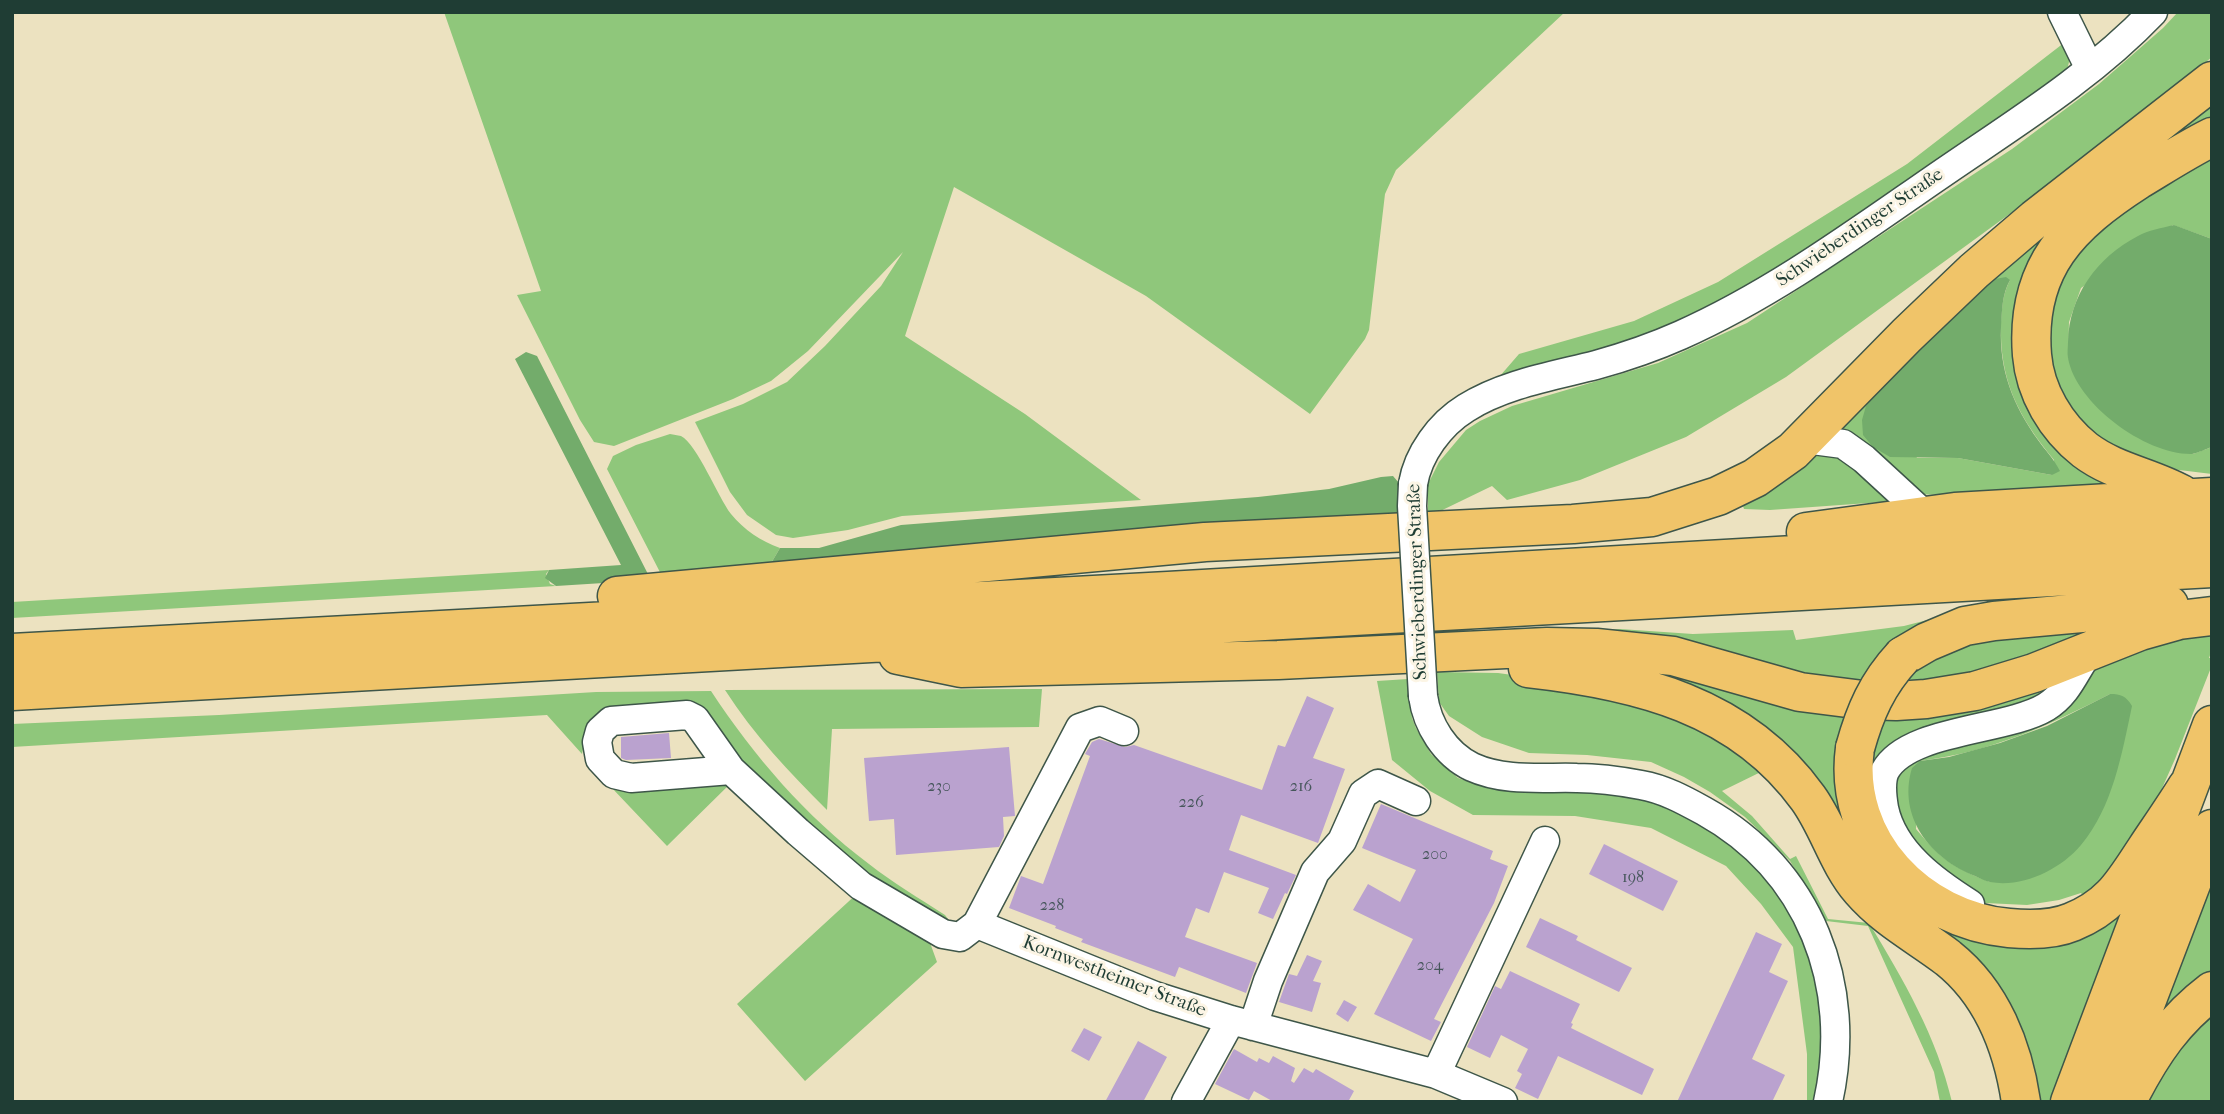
<!DOCTYPE html>
<html>
<head>
<meta charset="utf-8">
<style>
  body { margin:0 }
  #map { position:relative; width:2224px; height:1114px; overflow:hidden; background:#ece2c0; font-family:"IM FELL French Canon",serif }
  canvas { display:block }
  .frame { position:absolute; inset:0; border:14px solid #1f3d34; pointer-events:none }
</style>
</head>
<body>
<div id="map">
<canvas width="2224" height="1114"></canvas>
<div class="frame"></div>
</div>
<script>
const c = document.querySelector('canvas').getContext('2d');
c.lineJoin = 'round';
function paint(path, color) { c.fillStyle = color; c.fill(path, 'evenodd'); }
function strokePath(path, color, width, dash) { c.strokeStyle = color; c.lineWidth = width; c.lineCap = dash ? 'butt' : 'round'; c.setLineDash(dash || []); c.stroke(path); }
function write(font, color, halo, rows, align = 'center') {
  c.font = font + ' "IM FELL French Canon",serif'; c.lineWidth = 6; c.setLineDash([]); c.textBaseline = 'middle'; c.strokeStyle = halo; c.fillStyle = color; for (const [text, x, y, turn = 0] of rows) {
    c.save(); c.translate(x, y); c.rotate((+turn || 0) * Math.PI / 180); c.textAlign = isNaN(turn) ? turn : align; if (halo) c.strokeText(text, 0, 0); c.fillText(text, 0, 0); c.restore();
  }
}
paint(new Path2D(`
  M444,12h1121l-169,158 -11,24 -16,136 -4,9 -55,75 -164,-118 -192,-109 -49,149 120,78 116,86 -239,16 -54,14 -55,8 -17,-3 -29,-20 -17,-23 -35,-70 48,-18 44,-22 38,-36 56,-60 22,-34 -95,99 -37,30 -38,18 -119,47 -20,-4 -14,-22 -63,-125 24,-4z
  M2178,12h34v45l-101,83 -325,237 -100,60 -106,43 -73,20 -15,-14 -64,31v-33l11,-22 27,-32 14,-9 32,-15 146,-43 89,-40 265,-174 87,-65 64,-56z
  M2069,39l2,15 -4,16 -208,150 -179,107 -187,57 26,-30 115,-33 84,-39 189,-118z
  M2212,99v22l-103,64 -94,152 101,150 -177,8 -24,-1 -81,-63 84,-92zM2010,280c-7,13 -8,27 -9,42 -2,58 17,94 53,138l-2,15 -94,-17h-41l-36,-71z
  M2212,153v86l-39,-14 -92,63 -12,34 -1,36 125,96 19,-7v27l-41,-5 -28,-7 -60,-31 -34,-51 -1,-88 55,-68z
  M670,434c4,1 7,1 11,2 16,8 37,61 50,78 13,16 30,27 49,34l-10,17 -106,15 -57,-111 6,-13 23,-11z
  M1813,454l24,1 60,46 -127,9 -26,-1 -1,-3 34,-22z
  M549,570l-3,4 4,10 6,2 -544,32v-16z
  M1935,618l-77,69 -297,-55 59,-3 73,5 100,-4 3,10 108,-14z
  M2137,618l-118,50 -123,22 11,-13 48,-35z
  M2212,624v26l-3,8h3v7l-37,94 -23,52 -64,92 -7,-10 -22,7 -32,5 -42,-2 -18,-6 -61,-57 -16,-62 5,-10 62,-28 128,-67zM2110,694l-120,188c-38,-15 -48,-22 -74,-53l4,-68c71,-9 127,-35 190,-67z
  M1559,655l187,33 -1,9 103,12 -7,49 150,181 149,-58 -82,221h-27l-88,-165 -122,-142z
  M1437,672l61,1 43,6 138,33 90,56 -47,23 30,25 38,43 6,-3 32,63 41,4c34,56 68,114 83,179h-12l-6,-30 -66,-146 -42,-5 -36,-60 -45,-44 -35,-25 -26,-15 -33,-15 -64,-7 -58,-2 -47,-16 -33,-21 -10,-14z
  M2052,675l7,17 -137,46 -51,69 2,-57 11,-39z
  M1408,679l4,39 4,10 15,26 27,24 23,8 117,1 75,19 46,25 60,60 32,62 13,68 -7,81h-10v-48l-14,-107 -32,-43 -35,-38 -75,-38 -76,-12 -102,-1 -43,-24 -38,-31 -15,-79z
  M1042,689l-3,38 -207,2 -5,81c-38,-38 -73,-75 -102,-120z
  M711,691c43,65 94,125 158,173 24,19 50,34 76,51l6,8 -52,-20 -123,-96 -76,-92 -113,14 -5,25 -35,-39 -535,32v-23l207,-9 377,-23z
  M733,781l-66,65 -56,-59z
  M2212,864v111l-51,41z
  M860,891l65,38 12,33 -132,119 -68,-77z
  M2212,1007v95h-67l17,-38z`), '#8fc77b');
paint(new Path2D(`
  M2174,225l38,14v208c-6,2 -14,6 -20,7 -46,1 -116,-50 -124,-96 -1,-5 0,-11 0,-16 1,-46 29,-85 70,-106 10,-6 24,-8 36,-11z
  M2006,277l4,3c-8,14 -8,31 -9,47 -2,43 12,78 37,113 7,10 16,19 22,31l-8,4 -94,-17 -68,-1 -17,-10 -10,-12 -1,-15 4,-14 15,-19 83,-87 31,-21z
  M526,352l11,4 114,224 -95,6 -11,-8 4,-8 72,-5 -106,-206z
  M1393,476l6,7v37l-629,45 10,-17h39l82,-23 357,-28 71,-8 52,-12z
  M2110,694c11,0 16,2 22,12 -10,47 -19,101 -51,139 -21,25 -59,43 -91,37 -5,-1 -10,-4 -15,-6 -44,-17 -78,-59 -63,-108l8,-7 29,-4 51,-14 47,-17z`), '#73ac6b');
paint(new Path2D(`
  M1307,696l27,12 -21,50 32,11 -27,74 -77,-28 -12,35 67,25 -9,19 -2,-1 -12,26 -15,-6 11,-25 -45,-16 -15,41 -13,-5 -11,29 72,26 -11,30 -67,-26 -4,10 -94,-35 2,-3 -28,-11 1,-2 -47,-18 12,-32 22,8 47,-128 -5,-2 7,-12 7,-3 26,8 9,-2 128,45 16,-45 7,2z
  M669,733l2,25 -45,2 -5,-2v-21z
  M1009,747l6,69 -12,1 1,19 -5,11 -103,8 -2,-36 -25,2 -5,-63z
  M1381,804l112,47 -3,8 18,7 -14,37 -60,116 7,3 -10,19 -57,-27 39,-75 -60,-29 15,-26 32,18 16,-32 -54,-22z
  M1604,844l74,37 -15,30 -74,-37z
  M1540,918l38,18 -2,4 56,28 -13,24 -93,-45z
  M1756,932l26,12 -13,28 19,9 -36,78 33,16 -13,27h-95z
  M1307,955l15,6 -9,20 8,2 -9,29 -33,-10 10,-28 8,2z
  M1510,971l70,33 -9,19 2,1 -2,4 83,41 -12,26 -84,-39 -20,43 -23,-11 7,-14 -5,-3 11,-22 -27,-14 -11,23 -23,-11 28,-61 6,3z
  M1344,1000l13,7 -9,15 -12,-8z
  M1084,1028l18,9 -13,24 -18,-10z
  M1138,1041l29,16 -24,45h-38z
  M1234,1049l23,13 2,-4 10,5 4,-7 22,12 -4,13 3,2 10,-15 9,5 3,-4 38,22 -6,11h-74l-20,-11 -5,9 -34,-16z`), '#baa2cf');
const minor = new Path2D(`
  M2062,12l28,57
  M1805,439l38,5 21,15 62,57
  M1413,484c5,-30 27,-60 53,-76 38,-24 87,-32 130,-43 29,-8 58,-18 85,-30 90,-40 172,-100 253,-156 75,-52 155,-100 219,-167
  M1423,696c4,29 22,58 49,71 33,15 71,10 105,11 21,0 43,3 64,7 23,4 43,15 63,26 106,59 150,174 124,291
  M731,770l-100,8 -17,-4 -14,-15 -3,-17 3,-11 11,-10 76,-6 8,4 36,51 67,62 63,54 82,48 17,3 17,-13 103,-196 20,-7 24,10
  M1970,904c-35,-22 -77,-52 -86,-96 -2,-12 -4,-26 1,-37 23,-42 121,-40 161,-64 23,-14 29,-37 45,-58
  M977,924l178,72 76,24 205,54 67,28
  M1253,1026l15,-45 47,-109 27,-31 21,-47 15,-10 38,17
  M1436,1074l109,-233
  M1186,1102l45,-82`);
const highway = new Path2D(`
  M2181,494c-31,-17 -67,-22 -96,-44 -29,-23 -50,-58 -53,-95 -7,-88 38,-131 106,-175 25,-15 48,-30 74,-43
  M1806,532l149,-20 257,-15
  M617,596l588,-54 368,-18 79,-7 66,-21 37,-18 38,-27 114,-116 67,-64 61,-52 177,-138
  M12,653l1156,-62 1044,-60
  M898,655l63,13 317,-8 269,-13 49,1 77,8 127,36 63,8 33,1 30,-2 49,-8 59,-18 106,-42 39,-11 33,-4
  M1903,656l24,-14 38,-16 29,-5 175,-16
  M1528,668c109,12 213,37 280,130 21,29 29,64 53,92 24,28 58,46 87,68 44,35 65,90 73,144
  M12,691l2200,-123
  M1855,748c-13,94 64,172 154,180 21,2 44,2 63,-6 40,-16 52,-40 74,-73 14,-21 28,-41 41,-62
  M2131,1093c22,-42 43,-73 81,-102
  M2070,1102l142,-377
  M2108,1102l104,-273`);
strokePath(minor, '#3e5649', 31);
strokePath(highway, '#3e5649', 41);
strokePath(minor, '#fff', 28);
strokePath(highway, '#f0c469', 38);
const minorBridge = new Path2D(`
  M1413,484l-1,22 11,190`);
const highwayBridge = new Path2D(`
  M1855,748c10,-36 22,-64 48,-92`);
strokePath(minorBridge, '#3e5649', 31, []);
strokePath(highwayBridge, '#3e5649', 41, []);
strokePath(minorBridge, '#fff', 28);
strokePath(highwayBridge, '#f0c469', 38);
write('16px', '#46565b', null, [
  ["230",939,787],
  ["216",1301,787],
  ["226",1191,803],
  ["200",1435,855],
  ["198",1633,878],
  ["228",1052,906],
  ["204",1430,966]
]);
write('19px', '#1f3d34', '#fcf5e5', [
  ["Schwieberdinger Straße",1860,228,-34],
  ["Schwieberdinger Straße",1418,582,-92],
  ["Kornwestheimer Straße",1114,977,21]
]);
</script>
</body>
</html>
